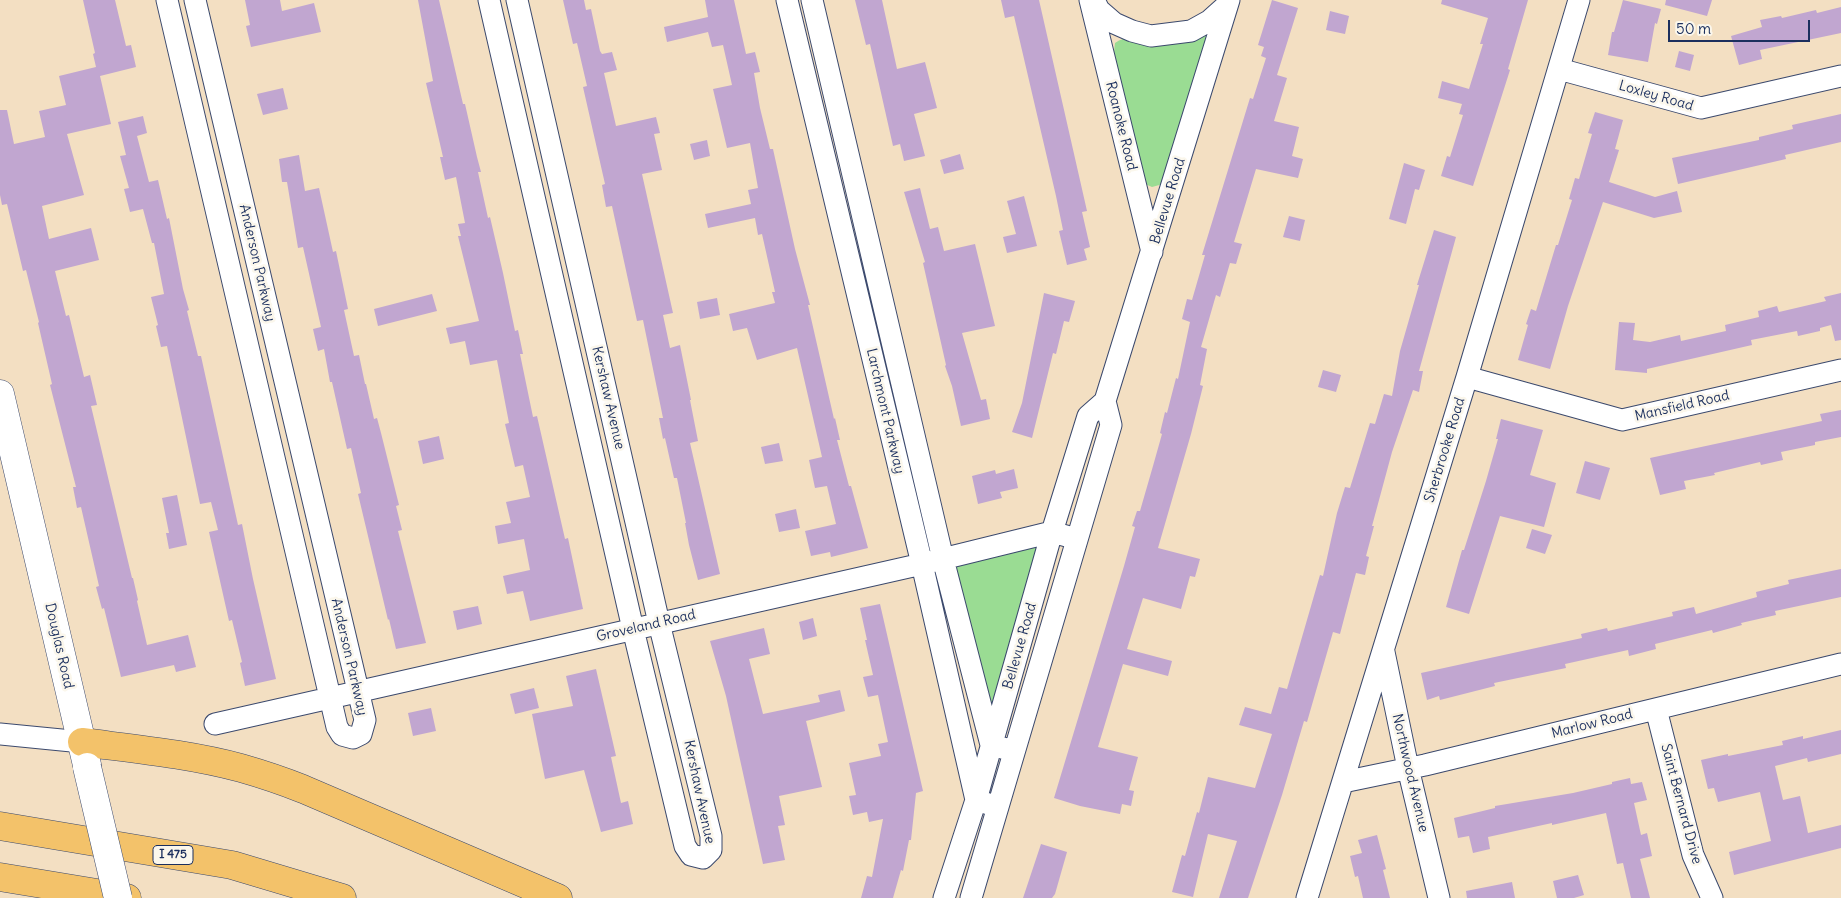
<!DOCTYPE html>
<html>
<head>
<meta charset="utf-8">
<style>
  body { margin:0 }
  #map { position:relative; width:1841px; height:898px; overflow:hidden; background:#f3dfc2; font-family:Delius,sans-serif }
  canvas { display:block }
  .scale { position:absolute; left:1668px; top:20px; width:142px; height:22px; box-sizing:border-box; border:2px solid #1b2f5e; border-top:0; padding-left:6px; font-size:15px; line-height:18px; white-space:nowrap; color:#1b2f5e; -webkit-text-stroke:4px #fbf7ec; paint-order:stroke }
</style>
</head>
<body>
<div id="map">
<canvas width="1841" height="898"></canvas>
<div class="scale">50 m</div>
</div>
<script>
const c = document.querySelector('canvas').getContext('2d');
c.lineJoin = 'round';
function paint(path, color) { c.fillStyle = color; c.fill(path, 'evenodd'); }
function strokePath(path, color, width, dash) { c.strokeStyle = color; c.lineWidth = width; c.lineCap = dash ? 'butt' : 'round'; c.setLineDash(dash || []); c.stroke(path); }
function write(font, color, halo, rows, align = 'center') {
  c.font = font + ' Delius,sans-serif'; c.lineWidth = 5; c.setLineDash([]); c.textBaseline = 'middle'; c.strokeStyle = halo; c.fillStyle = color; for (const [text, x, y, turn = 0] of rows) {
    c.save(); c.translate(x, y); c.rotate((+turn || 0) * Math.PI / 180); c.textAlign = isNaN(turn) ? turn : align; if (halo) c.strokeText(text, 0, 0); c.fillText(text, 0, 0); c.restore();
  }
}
paint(new Path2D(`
  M1212,33l-49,151 -11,3 -7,-3 -3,-12 -28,-120 1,-9c17,-13 39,2 58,0 13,-1 26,-7 39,-10z
  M1046,537l-54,170 -5,-4 -38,-140z`), '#9adc93');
paint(new Path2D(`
  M83,0h32l11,46 5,-1 5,22 -36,9 11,48 -44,10 17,61 -42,11 7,33 42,-11 8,32 -44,11 11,45 3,-1 15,62 6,-2 7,30 -6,1 41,172h1l5,22 -1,1 10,44 41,-10 8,32 -20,5 -2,-7 -53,12 -17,-69 -2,1 -6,-22 3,-1 -18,-79 -4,1 -4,-21h3l-26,-102 2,-1 -14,-61 1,-1 -13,-52 -3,1 -16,-67 -5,1 -2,-10v-85h7l7,34 31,-7 -6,-26 27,-6 -7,-29 37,-9 -3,-13 2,-1z
  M245,0h35l2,11 32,-8 7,29 -70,15 -5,-21 4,-1z
  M418,0h21l24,104h2l12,53 4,15h-3l10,46 2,-1 13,56 12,58 3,-1 5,24h-3l13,63 4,-1 28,123 3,-1 15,71 -53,12 -7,-30 -16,3 -4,-18 27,-6 -6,-31 -26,5 -3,-18 16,-3 -5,-21 24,-5 -7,-32 -8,2 -10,-43 4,-1 -12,-63 -27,5 -5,-24 -15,3 -4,-16 33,-7 -21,-85h3l-3,-12 7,-1 -9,-46 -11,3 -5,-23h3l-17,-74 7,-2z
  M563,0h21l2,10 5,-1 9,42 2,3 10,-2 5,18 -13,3 12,53 40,-9 4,16 -6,1 8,36 -20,4 31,139 -10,2 7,33 10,-3 11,55h-1l8,41 -8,2 30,131 -22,6 -9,-35 -4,-22h1l-9,-45h-3l-9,-40 -2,1 -4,-21h4l-20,-98 -6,1 -25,-115 -6,1 -4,-22 3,-1 -22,-97 4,-1 -10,-43 -4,1z
  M705,0h29l12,54 9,-2 5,20 -6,1 6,35 10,41h3l22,100 15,56h-2l26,114 1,-1 5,22h-3l12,46h2l17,62 -37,9 -1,-5 -19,4 -6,-25 31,-7 -9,-38 -12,2 -6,-28 13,-3 -25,-109 -40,12 -10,-32 -14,3 -4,-17 46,-11 -3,-11h3l-13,-58 -4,1 -3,-17 -47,10 -3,-14 46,-10 -3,-14 10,-2 -8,-45 -23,5 -14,-59 19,-4 -9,-40 -11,2 -4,-15 -41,10 -3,-15 44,-10z
  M855,0h27l15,69 28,-7 12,46 -23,6 11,42 -21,5 -4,-17 -7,2 -23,-102 -4,1z
  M1001,0h38l48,211 -5,1 8,35 -6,2 3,11 -20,5 -8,-34 4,-1 -7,-34 -42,-180 -9,2z
  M1272,0l26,8 -21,67 10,3 -13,43 25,6 -7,29 11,3 -5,19 -42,-9 -22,73 8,2 -6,20 -6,-1 -10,34 -4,-2 -15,52 6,2 -7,36 3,1 -12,48 -33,114 42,11 -5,18 -5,-1 -9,33 -38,-11 -16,51 45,12 -4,15 -45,-12 -25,83 40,10 -9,33 5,1 -3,15 -9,-2 -2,10 -40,-8 -26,-8 70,-232 11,-39 -3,-1 5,-15h3l13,-45 9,-32 -2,-1 5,-21 2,1 9,-35 2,1 12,-57 -8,-3 5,-20 5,1 13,-45h-3l48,-157 3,1 13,-41 -5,-2 3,-9 -6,-2z
  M1442,0h86l-20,69 2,1 -37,116 -32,-10 6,-20 3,1 13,-42 -4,-1 3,-10 -24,-6 4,-17 27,8 14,-45h-3l8,-26 -47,-14z
  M1623,0l38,9 -4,15 -2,-1 -7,39 -40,-7 4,-23h2z
  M1666,0h46l-5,16 -42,-11z
  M1841,7v26l-81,17 2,9 -23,6 -8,-29 31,-9 -2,-7 21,-4 1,2 34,-8 1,3z
  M1330,11l19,5 -4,18 -19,-4z
  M1679,51l15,4 -4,16 -15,-4z
  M283,88l5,21 -25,6 -6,-21z
  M1595,112l28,8 -8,29 4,1 -10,32 46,15 22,-6 5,21 -28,6 -51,-16 -35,104 -18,63 -32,-9 10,-35 -2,-1 5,-15 5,2 20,-66h2l14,-45 -3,-1 6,-21 4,1 13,-45 -4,-1z
  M1841,114v28l-56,13 1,4 -108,25 -6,-26 87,-18v-3l34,-8 -1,-4z
  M143,116l4,17 -10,3 12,46 9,-2 9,39 2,-1 14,71 6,21 -2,1 11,45h3l37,169 4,-1 11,55 23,100 -31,7 -5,-23 2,-1 -10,-42 -3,1 -20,-89 9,-2 -7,-28 -11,2 -33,-158 -6,1 -5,-21 2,-1 -7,-28 13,-3 -10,-51h-2l-9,-34 -13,3 -6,-23 5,-1 -9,-32 6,-1 -8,-33z
  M707,140l3,16 -16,4 -4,-16z
  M960,154l4,15 -20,5 -4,-14z
  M299,155l6,36 14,-3 14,64 3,-1 12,58 -4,1 10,46 5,-1 6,29h1l8,35 3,-1 4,15 18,72 -3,1 6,24 -4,1 28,112 -30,6 -7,-30 -1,1 -30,-126 3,-1 -10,-45 -4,1 -15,-67h-2l-6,-33 -6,2 -5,-22 8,-2 -18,-80 -5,1 -11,-66h-5l-3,-23z
  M1404,163l21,7 -6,20 -4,-1 -9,35 -17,-5z
  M920,188l10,41 8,-2 6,24 31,-7 20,82 -33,7 19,67 5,-1 4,20 -29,7 -9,-40 -7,-20 1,-1 -23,-102 2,-1 -21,-70z
  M1024,196l13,50 -30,7 -4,-16 13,-3 -9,-33z
  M1289,216l16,4 -5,21 -17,-4z
  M1434,230l22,7 -37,134h4l-4,21 -6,-2 -21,62 -20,74h2l-8,30 3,1 -4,18 -9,-2 -16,61 -7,-2 -26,90 -3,-1 -22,74 -34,103h-29l18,-57 -29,-7 -15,63 -21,-5 10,-37 3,1 12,-44 2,1 9,-36 47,11 17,-54 -33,-9 6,-18 26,7 8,-27 8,2 33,-114 3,1 14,-63 8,-26 5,1 20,-65 5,1 9,-30 8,2 8,-45 19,-66h-2z
  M1044,293l31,8 -6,21 -5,-1 -8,33 -3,-1 -21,85 -20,-6 10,-29z
  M1841,293v47l-6,1 -4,-16 -11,3v3l-22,5 -1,-5 -46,9 1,5 -105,24v4l-32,-3 4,-48 16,1 -2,17 17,2 30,-7 1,6 45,-10 -1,-6 34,-8 -1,-6 19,-5 2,6 47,-11 -2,-4z
  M432,294l5,17 -59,15 -4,-17z
  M717,298l3,17 -20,4 -3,-17z
  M1323,370l18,5 -5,17 -18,-5z
  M1841,410v27l-26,5v3l-34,7 2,8 -22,5 -1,-3 -46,11 1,2 -31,6 2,8 -26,6 -10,-37 172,-37 -2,-7z
  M1501,419l42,11 -13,45 26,8 -12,44 -44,-11 -31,98 -23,-7 16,-57h2l22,-69 12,-42h-2z
  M439,436l5,23 -21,5 -5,-23z
  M779,443l4,18 -18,3 -4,-17z
  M1585,461l25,7 -10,32 -24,-7z
  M1014,469l4,19 -18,4 2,6 -24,6 -6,-28 23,-6 1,4z
  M177,495l10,50 -18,4 -3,-16h3l-7,-35z
  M796,509l4,19 -21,4 -4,-18z
  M1532,529l20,6 -7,19 -19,-6z
  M1841,569v28l-66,14 1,4 -35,8 1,2 -29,8 -1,-3 -57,14 1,5 -27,7 -1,-6 -63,14 1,4 -72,15 1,3 -55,14 -1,-4 -12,4 -6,-27 161,-35 -1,-4 26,-6 1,3 65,-15 -1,-4 22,-5 2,7 61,-17 -1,-5 33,-8 -1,-4z
  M880,604l43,187 -7,2 -5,47h-2l-6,31 -2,-1 -8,28h-32l6,-22 5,1 11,-58 -14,3 -2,-10 -14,3 -4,-19 7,-1 -7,-32 32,-7 -3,-12 10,-2 -10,-47 -10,2 -5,-20 10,-2 -8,-35h2l-7,-32z
  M478,606l4,18 -25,6 -4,-19z
  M813,618l4,18 -14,4 -4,-18z
  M764,628l6,26 -21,5 14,55 57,-12 -2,-7 22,-5 5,21 -39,10 16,66 -43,9 6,29 -7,1 7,34 -22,4 -37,-168 -16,-55z
  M596,669l20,87 -5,1 10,46 7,-2 5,23 -32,8 -17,-62 -39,9 -13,-65 41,-8 -7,-30z
  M534,688l5,20 -24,6 -5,-20z
  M431,708l5,23 -23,5 -5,-23z
  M1841,730v24l-33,8 -1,-4 -32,8 8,34 17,-4 8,37 33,-8v23l-107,27 -5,-23 42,-11 -11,-49 -42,10 -4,-14 -6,1 -7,-29 27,-6v2l55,-11 -1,-4 21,-5v3z
  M1630,778l1,6 11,-2 5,18 -13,3 7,32 6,-2 5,23 -12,3 10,39h-19l-8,-35 -6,1 -11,-51 -54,12v-2l-64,14 2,12 -17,4 -4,-17 -11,2 -4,-20 41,-10v-2l78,-13 39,-9v-2z
  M1377,835l9,34 -3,1 7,28h-27l-5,-22 -3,1 -5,-21 12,-3 -4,-13z
  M1041,844l26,8 -12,42 -3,4h-29z
  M1578,875l6,20 -10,3h-17l-4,-17z
  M1512,882l3,16h-48l-1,-7z`), '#c1a6d0');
const minor = new Path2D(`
  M167,0l170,727 5,8 11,3 8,-4 4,-14 -170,-720
  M489,0l144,629 52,217 6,9 12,3 8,-8v-14l-52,-213 -142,-623
  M787,0l135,564 54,236 22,7
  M812,0l131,559 48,186 23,6
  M1090,0l62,252
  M1094,0l5,10 15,13 18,8 19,5 40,-5 18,-10 18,-16
  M1559,69l142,39 140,-32
  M1467,377l155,43 219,-50
  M1384,652l24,116 31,130
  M1656,709l37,146 19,43
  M215,724l707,-160 130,-32 25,7
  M0,734l82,8
  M1343,782l82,-17 416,-101
  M944,898l32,-98 76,-268 36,-116 17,-15
  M971,898l140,-473 -6,-24 124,-401
  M1307,898l160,-521 112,-377`);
const tertiary = new Path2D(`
  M0,394l87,371`);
const motorway = new Path2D(`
  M82,742c53,7 107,12 159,26 21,6 42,13 62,21l255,109
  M0,826l232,39 110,33
  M0,877l127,21`);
strokePath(minor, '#3b496d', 23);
strokePath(tertiary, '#3b496d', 29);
strokePath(motorway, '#3b496d', 29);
strokePath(minor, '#fff', 21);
strokePath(tertiary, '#fff', 28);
strokePath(motorway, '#f3c26a', 28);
const tertiaryBridge = new Path2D(`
  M87,767l31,131`);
strokePath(tertiaryBridge, '#3b496d', 29, []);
strokePath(tertiaryBridge, '#fff', 28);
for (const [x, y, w] of [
  [173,855,40]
]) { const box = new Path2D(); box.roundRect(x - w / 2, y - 9.5, w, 19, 4); c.fillStyle = '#fbf7ec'; c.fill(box); strokePath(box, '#1b2f5e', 1); }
write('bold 12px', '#1b2f5e', null, [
  ["I 475",173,855]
]);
write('14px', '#1b2f5e', '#fbf7ec', [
  ["Loxley Road",1656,96,16],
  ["Roanoke Road",1121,126,76],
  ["Bellevue Road",1168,201,-73],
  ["Anderson Parkway",257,263,77],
  ["Kershaw Avenue",608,398,77],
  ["Mansfield Road",1682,406,-13],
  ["Larchmont Parkway",885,411,77],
  ["Sherbrooke Road",1445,450,-73],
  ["Groveland Road",646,626,-13],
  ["Douglas Road",59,646,77],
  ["Bellevue Road",1020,646,-74],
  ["Anderson Parkway",349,657,77],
  ["Marlow Road",1592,724,-14],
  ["Northwood Avenue",1410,773,77],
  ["Kershaw Avenue",699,792,78],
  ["Saint Bernard Drive",1681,804,75]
]);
</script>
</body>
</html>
